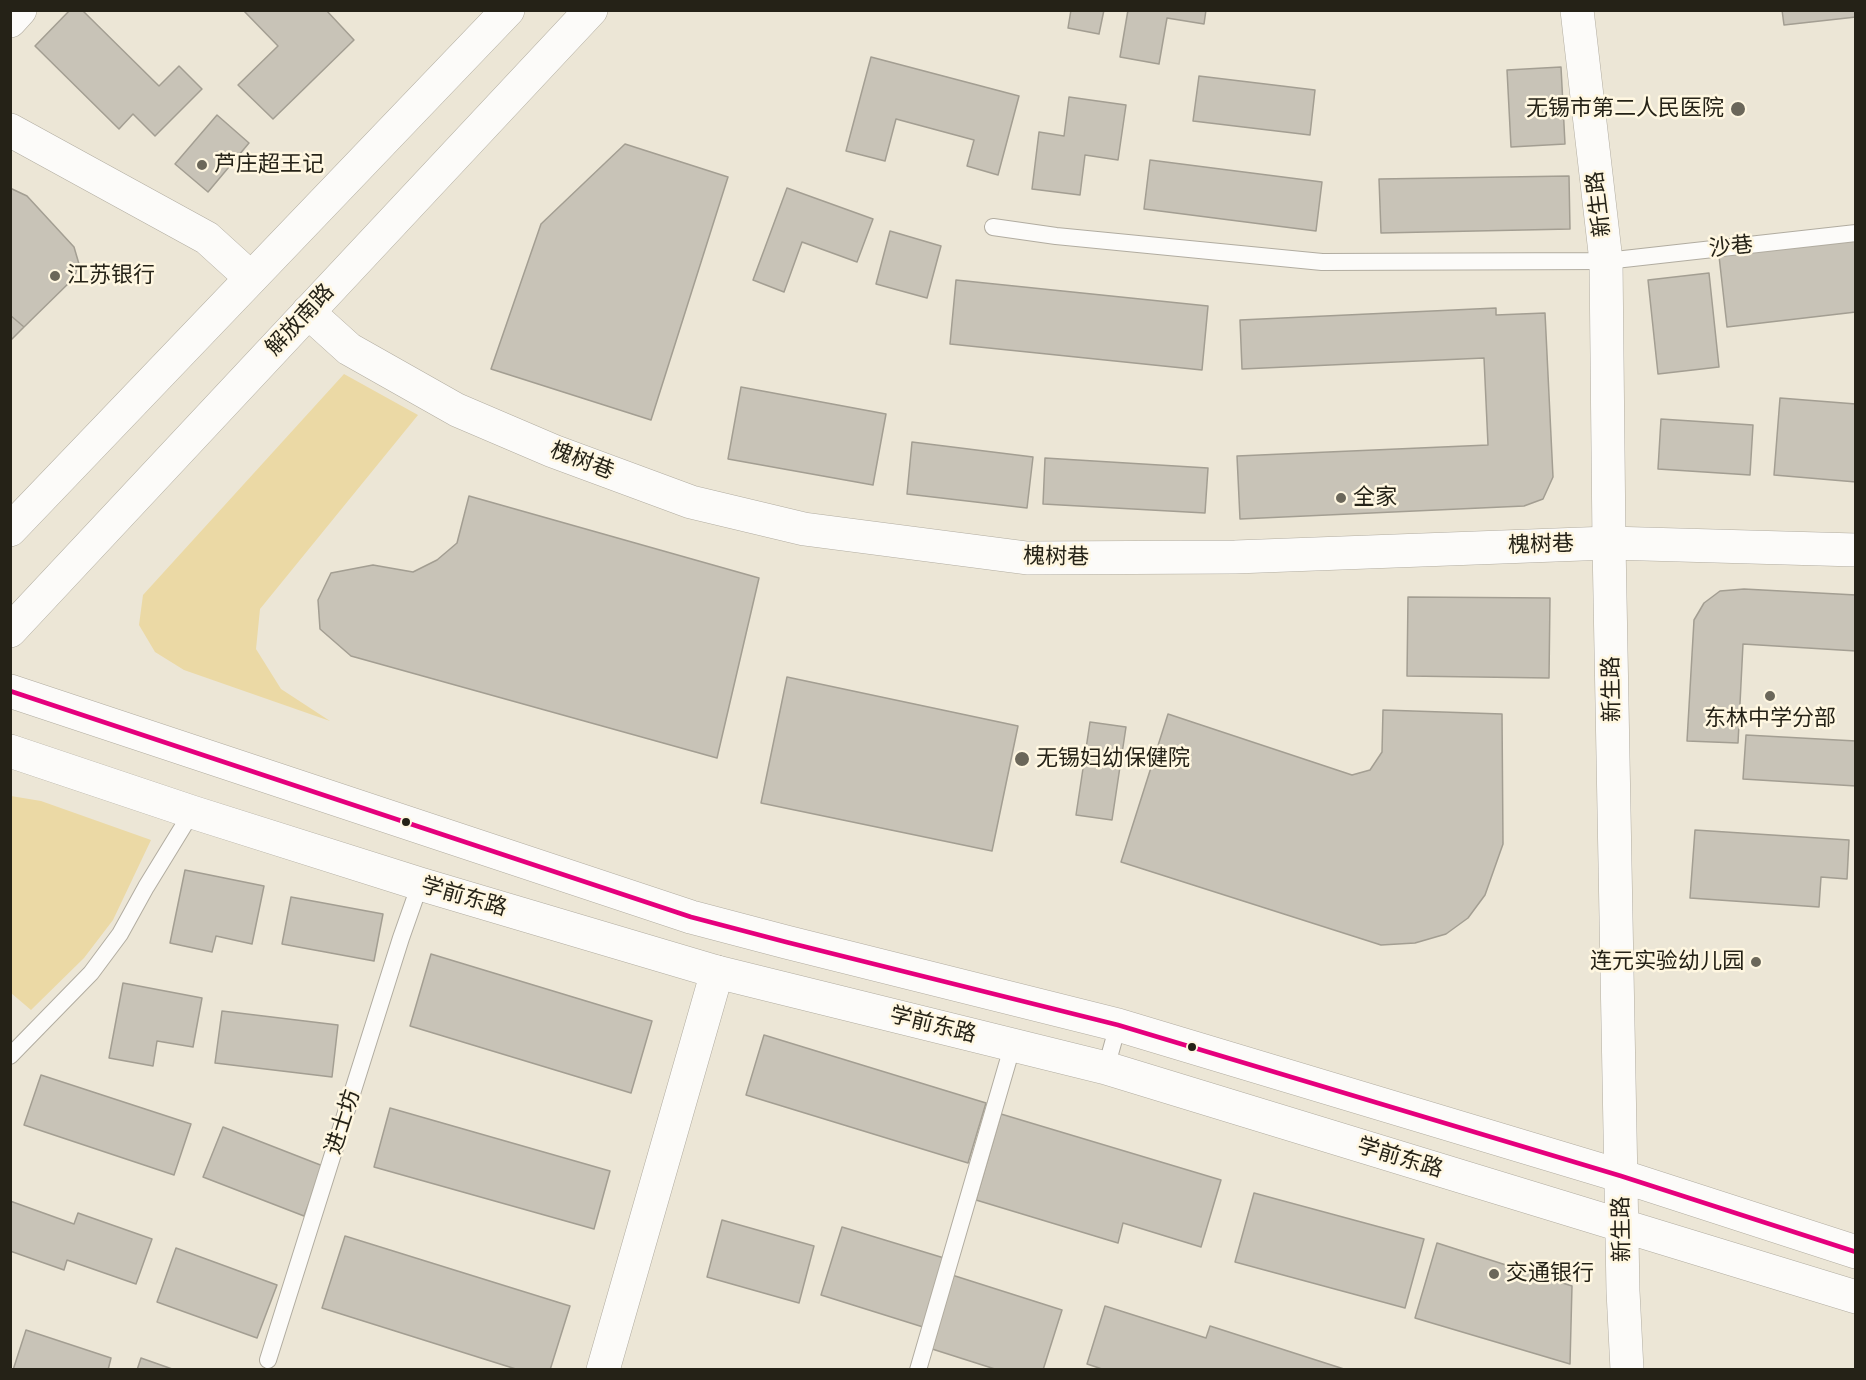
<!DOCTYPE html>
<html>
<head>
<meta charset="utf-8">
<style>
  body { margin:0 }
  #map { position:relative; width:1866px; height:1380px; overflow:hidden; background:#ece6d6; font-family:Cabin,sans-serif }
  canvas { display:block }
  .frame { position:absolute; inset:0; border:12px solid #252217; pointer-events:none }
</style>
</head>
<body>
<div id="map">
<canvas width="1866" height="1380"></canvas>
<div class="frame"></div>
</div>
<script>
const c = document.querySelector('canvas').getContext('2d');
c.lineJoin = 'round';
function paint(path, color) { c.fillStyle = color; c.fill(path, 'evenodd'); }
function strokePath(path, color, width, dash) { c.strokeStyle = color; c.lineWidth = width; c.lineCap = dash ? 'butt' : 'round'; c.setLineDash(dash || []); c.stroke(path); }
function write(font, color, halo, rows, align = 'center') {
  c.font = font + ' Cabin,"Noto Sans SC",sans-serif'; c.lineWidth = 5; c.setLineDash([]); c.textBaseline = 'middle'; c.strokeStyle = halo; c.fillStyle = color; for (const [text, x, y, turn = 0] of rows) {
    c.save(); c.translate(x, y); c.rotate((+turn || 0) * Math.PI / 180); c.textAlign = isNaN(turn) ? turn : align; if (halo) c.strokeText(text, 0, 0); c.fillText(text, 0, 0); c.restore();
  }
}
paint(new Path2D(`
  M344,374l74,41 -158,194 -4,40 25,40 49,32 -146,-51 -29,-18 -16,-27 4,-30z
  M11,796l30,5 110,39 -38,80 -29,38 -53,52 -20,-17z`), '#ebd9a5');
const building = new Path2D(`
  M70,10h12l77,76 20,-20 23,23 -47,47 -22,-22 -14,15 -84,-83z
  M243,10h83l28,30 -81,79 -35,-34 40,-39z
  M1071,10h33l-5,24 -31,-6z
  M1128,10h78l-2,14 -37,-6 -8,46 -39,-7z
  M1782,10h74v7l-72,8z
  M871,57l148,39 -21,79 -31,-9 7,-26 -78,-21 -11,42 -39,-10z
  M1561,67l4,77 -54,3 -4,-77z
  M1199,76l116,14 -5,45 -117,-14z
  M1069,97l57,8 -8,55 -33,-5 -5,40 -48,-6 7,-57 25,4z
  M217,115l32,28 -41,49 -33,-28z
  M625,144l103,33 -77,243 -160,-51 50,-145z
  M1150,160l172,22 -6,49 -172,-22z
  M1569,176l1,53 -189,4 -2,-54z
  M10,188l17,8 47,51 5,17 -5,14 -50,49 -14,-12z
  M787,188l86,31 -16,43 -55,-20 -18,50 -31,-12z
  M890,231l51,15 -14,52 -51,-14z
  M1856,240v72l-129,15 -8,-71z
  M1709,273l10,94 -61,7 -10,-94z
  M956,280l252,26 -6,64 -252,-26z
  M1496,308v7l49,-2 8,164 -10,22 -19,7 -284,13 -3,-63 251,-11 -4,-87 -242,11 -2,-49z
  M10,315l14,12 -14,14z
  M741,387l145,27 -13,71 -145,-26z
  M1780,398l76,6v78l-82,-7z
  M1661,419l92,6 -3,50 -92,-6z
  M912,442l121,15 -6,51 -120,-14z
  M1045,458l163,10 -3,45 -162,-9z
  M469,496l290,82 -42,180 -366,-102 -31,-27 -2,-29 13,-27 42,-8 40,7 24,-12 20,-17z
  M1744,589l112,6v56l-113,-7 -5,99 -51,-2 7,-121 10,-17 16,-12z
  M1408,597l142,1 -1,80 -142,-2z
  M787,677l231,49 -26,125 -231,-48z
  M1383,710l119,4 1,130 -18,51 -17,23 -22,16 -31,9 -34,2 -260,-83 47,-148 184,61 18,-5 12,-18z
  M1090,722l36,5 -14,93 -36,-5z
  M1746,735l110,6v45l-113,-7z
  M1695,830l154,10 -2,39 -26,-2 -2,30 -129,-9z
  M185,870l79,16 -12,58 -36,-8 -4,16 -42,-9z
  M291,897l92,17 -9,47 -92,-17z
  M431,954l221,67 -21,72 -221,-67z
  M123,983l79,15 -9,49 -36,-6 -4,25 -44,-8z
  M222,1011l116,14 -6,52 -117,-14z
  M764,1035l222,68 -18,60 -222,-68z
  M41,1075l150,49 -17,51 -150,-50z
  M390,1108l220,63 -16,58 -220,-62z
  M1001,1114l220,66 -20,67 -78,-24 -5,20 -142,-43z
  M223,1127l100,39 -19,50 -101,-39z
  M1254,1193l170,46 -19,69 -170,-46z
  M10,1201l64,23 4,-11 74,26 -16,45 -69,-24 -3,10 -54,-19z
  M722,1220l92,26 -15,57 -92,-26z
  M842,1227l102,31 -21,69 -102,-32z
  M345,1236l225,70 -20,64h-31l-197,-62z
  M1437,1243l135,43 -2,78 -155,-46z
  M176,1248l101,37 -20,53 -100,-36z
  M952,1275l110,35 -19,60h-45l-69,-22z
  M1105,1306l101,32 4,-12 137,44h-242l-18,-6z
  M26,1330l85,28 -3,12h-95z
  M141,1358l34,12h-38z`);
paint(building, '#c8c3b7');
strokePath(building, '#a39e92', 1.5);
const lane = new Path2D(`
  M993,227l63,9 266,26 284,-1 250,-28
  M10,1056l81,-83 29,-39 26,-47 46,-75
  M1106,1068l12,-43
  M268,1360l133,-422 19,-54
  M918,1370l95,-326`);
const street = new Path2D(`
  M10,21l10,-11
  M10,130l197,108 44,40
  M308,312l41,37 108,61 96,41 138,51 113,27 223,29 208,-1 374,-14 247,7
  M603,1370l114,-398`);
const secondary = new Path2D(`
  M1577,10l29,251 3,282 14,748 4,79
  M10,530l498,-520
  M10,631l581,-621
  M10,691l681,226 95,25 332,83 503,151 235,76
  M10,751l182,61 228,72 297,88 389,96 750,229`);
strokePath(lane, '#b1aca0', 18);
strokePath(street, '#b1aca0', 34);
strokePath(secondary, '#b1aca0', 34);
strokePath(lane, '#fcfbf9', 16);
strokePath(street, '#fcfbf9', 33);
strokePath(secondary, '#fcfbf9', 33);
strokePath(new Path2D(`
  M10,691l681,226 95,25 332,83 503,151 235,76`), '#e5007d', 4.5);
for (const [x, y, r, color] of [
  [1738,109,8,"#6b675a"],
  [202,165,6,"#6b675a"],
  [55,276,6,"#6b675a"],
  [1341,498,6,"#6b675a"],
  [1770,696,6,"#6b675a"],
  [1022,759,8,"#6b675a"],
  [406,822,5,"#252217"],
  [1756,962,6,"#6b675a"],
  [1192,1047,5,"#252217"],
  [1494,1274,6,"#6b675a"]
]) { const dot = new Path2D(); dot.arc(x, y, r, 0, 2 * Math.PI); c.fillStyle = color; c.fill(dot); strokePath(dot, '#fff7e1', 2); }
write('22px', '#252217', '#fff7e1', [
  ["无锡市第二人民医院",1724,109,"right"],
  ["芦庄超王记",214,165],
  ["江苏银行",67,276],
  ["全家",1353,498],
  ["东林中学分部",1770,719,"center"],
  ["无锡妇幼保健院",1036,759],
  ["连元实验幼儿园",1744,962,"right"],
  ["交通银行",1506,1274]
], 'left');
write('22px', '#252217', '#fff7e1', [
  ["新生路",1599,204,-97],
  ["沙巷",1731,247,-6],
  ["解放南路",300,320,-47],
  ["槐树巷",582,461,21],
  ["槐树巷",1541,545,-2],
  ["槐树巷",1056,557,1],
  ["新生路",1612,689,-91],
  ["学前东路",464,897,16],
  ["学前东路",933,1025,14],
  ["进士坊",343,1122,-72],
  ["学前东路",1400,1158,17],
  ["新生路",1622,1229,-91]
]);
</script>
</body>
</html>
